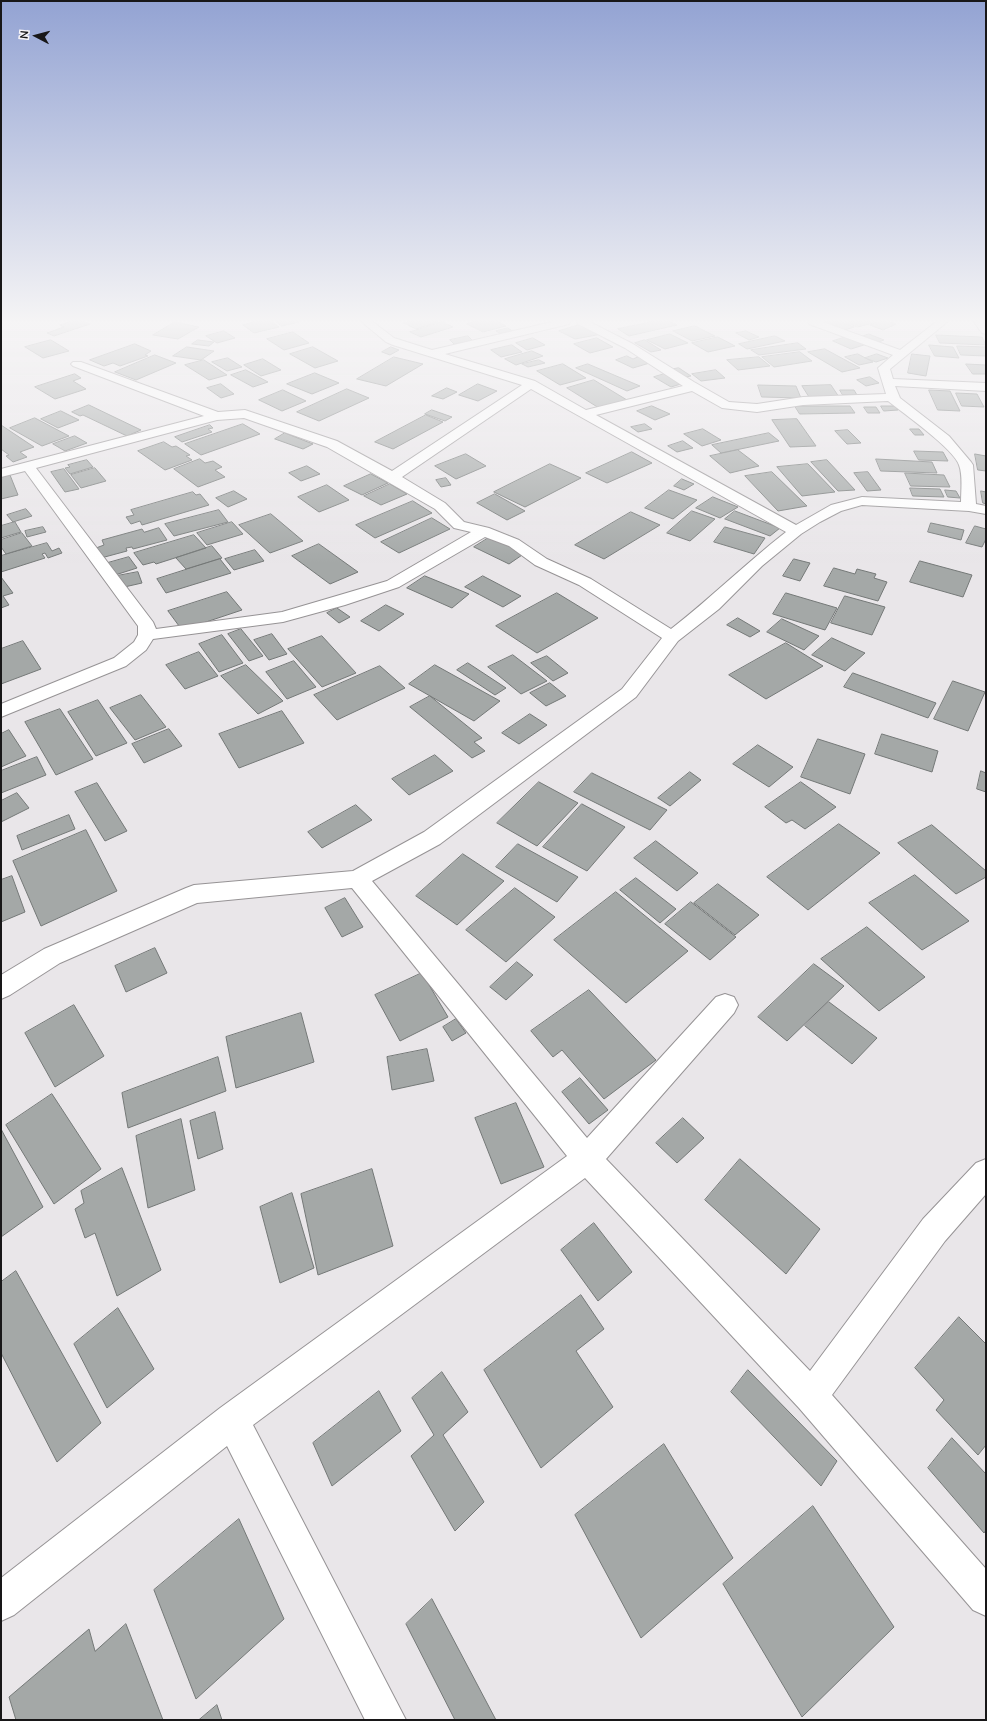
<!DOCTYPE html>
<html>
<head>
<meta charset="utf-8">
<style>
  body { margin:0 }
  #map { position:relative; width:987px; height:1721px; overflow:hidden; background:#e9e6e9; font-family:Mulish,sans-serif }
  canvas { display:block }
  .frame { position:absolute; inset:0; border:2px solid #181718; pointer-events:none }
  .north { position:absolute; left:16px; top:16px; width:40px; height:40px; -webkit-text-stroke:3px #f7f4f7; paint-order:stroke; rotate:276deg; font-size:11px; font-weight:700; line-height:16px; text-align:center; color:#181718 }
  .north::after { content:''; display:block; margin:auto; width:14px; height:18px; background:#181718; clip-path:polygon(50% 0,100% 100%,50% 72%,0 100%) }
</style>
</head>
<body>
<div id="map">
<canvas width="987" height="1721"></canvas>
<div class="frame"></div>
<div class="north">N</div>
</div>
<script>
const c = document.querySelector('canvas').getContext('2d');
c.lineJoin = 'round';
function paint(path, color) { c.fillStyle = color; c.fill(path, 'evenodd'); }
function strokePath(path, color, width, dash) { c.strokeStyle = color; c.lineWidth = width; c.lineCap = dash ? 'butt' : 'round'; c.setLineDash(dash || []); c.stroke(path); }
const building = new Path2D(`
  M71,322h13l6,2 -36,12 -7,-3 17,-6 -4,-2z
  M175,322l24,5 -21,12 -25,-4z
  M255,322h17l7,5 -25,6 -11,-8z
  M277,322h22l-17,4z
  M409,322h29l-22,7 -12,-6z
  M443,322l10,5 -32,10 -11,-5z
  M475,322h23l8,4 -23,6 -16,-8z
  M651,322h19l7,3 -48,11 -11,-7z
  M825,322h17l12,5 -9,3z
  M845,322h31l-18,5z
  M879,322h10l7,2 -13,6 -13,-5z
  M582,324l20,10 -27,5 -16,-8z
  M695,326l20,10 -23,5 -19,-10z
  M508,328l6,4 -12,3 -6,-4z
  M224,331l11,7 -18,5 -11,-7z
  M746,331l13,6 -10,3 -13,-7z
  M293,332l16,11 -25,7 -17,-11z
  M670,334l18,9 -23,6 -18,-9z
  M869,334l15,6 -11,4 -15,-6z
  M936,335l46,2 4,8 -46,-2z
  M468,336l5,5 -19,3 -4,-4z
  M775,336l10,5 -38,8 -8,-5z
  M849,336l18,8 -16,5 -18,-8z
  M718,337l17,9 -27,6 -16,-9z
  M533,338l12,7 -18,5 -11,-7z
  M597,338l16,9 -23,6 -16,-9z
  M51,340l18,11 -26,7 -18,-11z
  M198,340l16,2 -5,4 -17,-2z
  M645,340l16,10 -10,2 -16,-9z
  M798,343l8,6 -47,6 -8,-5z
  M135,344l16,7 -6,4 3,1 -28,10 -7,-3 -9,3 -14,-6z
  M512,345l10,7 -21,5 -10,-7z
  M929,345l24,2 6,11 -24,-2z
  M957,346l29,1v9l-25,-1z
  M187,347l27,4 -13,9 -28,-4z
  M313,347l25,14 -23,7 -25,-14z
  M391,347l8,3 -9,5 -8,-3z
  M825,349l35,19 -18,4 -34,-20z
  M532,351l11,5 -27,9 -11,-6z
  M800,352l12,9 -38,6 -12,-10z
  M858,354l15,8 -14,3 -14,-8z
  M877,354l11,4 -12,4 -11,-4z
  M912,354l18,2 -4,20 -18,-3z
  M155,355l21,8 -40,17 -21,-8z
  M627,356l6,3 7,-3 13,6 -20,6 -17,-8z
  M394,357l29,7 -37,22 -29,-7z
  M759,357l11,9 -32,4 -11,-10z
  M228,358l14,9 -15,4 -15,-9z
  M263,359l18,11 -20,6 -17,-11z
  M204,360l23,15 -18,5 -24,-15z
  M539,360l6,3 -17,4 -6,-3z
  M563,364l23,14 -26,7 -23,-14z
  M588,364l52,22 -13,5 -51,-23z
  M966,364l20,1v9h-13z
  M679,368l12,8 -11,2 -12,-8z
  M246,370l22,12 -15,5 -22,-12z
  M716,370l9,8 -24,3 -9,-7z
  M315,373l24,10 -27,11 -25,-10z
  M75,374l6,4 -8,3 13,8 -31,10 -20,-12z
  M664,374l17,10 -10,3 -17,-10z
  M870,377l9,6 -13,3 -9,-6z
  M594,380l33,20 -28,8 -32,-20z
  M221,384l13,10 -13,4 -14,-10z
  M478,384l19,7 -19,10 -19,-6z
  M758,385l38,1 5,12 -39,-1z
  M831,385l8,12h-30l-7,-11z
  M447,388l10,4 -14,7 -11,-3z
  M347,389l22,9 -50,23 -22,-9z
  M283,390l23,11 -24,10 -23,-11z
  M840,390h14l3,5h-14z
  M929,390l21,1 10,20 -22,-1z
  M956,393l21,1 7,13 -22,-1z
  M89,405l52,25 -14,6 -44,-21 -3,1 -8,-4z
  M652,406l18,8 -15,6 -18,-9z
  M795,406h55l5,7 -55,1z
  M881,406h14l3,4 -14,1z
  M864,407h12l4,6h-12z
  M432,410l20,7 -7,4 -20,-7z
  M61,411l18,9 -21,8 -17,-9z
  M426,415l17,7 -50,27 -18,-7z
  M35,418l34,18 -27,10 -32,-18z
  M797,419l19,27 -26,1 -18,-27z
  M243,424l17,10 -59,21 -16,-11z
  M645,424l7,5 -14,3 -7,-5z
  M1,425l33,22 -14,5 7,5 -14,5 -7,-6 3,-1 -8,-6z
  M210,425l3,3 -5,1 4,3 -30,10 -7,-5z
  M703,429l18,11 -19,6 -18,-12z
  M910,429h9l5,6h-9z
  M848,430l13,13 -14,1 -12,-13z
  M285,433l28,11 -10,5 -28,-10z
  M769,433l10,8 -58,12 -9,-8z
  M75,436l12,7 -22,8 -12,-7z
  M683,441l10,7 -16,4 -9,-6z
  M164,442l8,5 4,-1 14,9 -4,1 6,4 -27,10 -27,-19z
  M738,450l21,16 -29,7 -20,-17z
  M914,451l29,1 5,9 -29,-1z
  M632,452l20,11 -45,20 -21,-10z
  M466,454l20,12 -30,13 -21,-13z
  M975,454l11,2v15l-8,-1z
  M200,459l5,4 8,-2 9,6 -7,3 10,7 -27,10 -24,-18z
  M876,459l56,3 5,11 -56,-2z
  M87,460l6,7 -23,7 -5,-6 5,-1 -2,-2z
  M827,460l28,30 -17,1 -27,-29z
  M550,464l31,14 -56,29 -31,-15z
  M808,464l27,28 -33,4 -25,-29z
  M307,466l13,8 -19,7 -12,-8z
  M95,468l11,13 -25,7 -10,-13z
  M64,469l15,20 -14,3 -14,-20z
  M772,472l35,34 -29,5 -33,-35z
  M868,472l13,18 -14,1 -13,-18z
  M905,473l39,2 6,12 -39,-1z
  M371,474l17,9 -26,12 -18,-9z
  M10,475l8,20 -17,4v-21z
  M446,478l5,7 -10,2 -5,-7z
  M682,479l12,5 -10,6 -10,-4z
  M390,484l17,10 -26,11 -17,-9z
  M327,485l22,15 -30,12 -21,-15z
  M910,488l30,1 4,8 -31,-1z
  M669,490l28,10 -24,19 -28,-11z
  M945,490l11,1 4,7 -12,-1z
  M234,491l13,8 -19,8 -12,-9z
  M981,491l5,1v12l-3,-1z
  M193,492l3,3 4,-1 9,11 -67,20 -2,-4 -9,3 -5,-7 8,-2 -3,-5z
  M495,494l30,17 -18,9 -30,-17z
  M713,497l25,10 -18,11 -24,-10z
  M413,501l19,12 -57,25 -19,-13z
  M26,509l6,7 -19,6 -6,-7z
  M219,510l9,12 -54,14 -9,-12z
  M692,511l23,8 -25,22 -23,-8z
  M735,511l45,17 -10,8 -45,-17z
  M631,512l29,13 -56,34 -29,-14z
  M271,514l32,27 -33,12 -31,-28z
  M432,518l18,11 -51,24 -18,-11z
  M15,522l6,10 -20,6v-12z
  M232,522l11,12 -36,11 -10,-12z
  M931,523l33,7 -3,10 -33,-8z
  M975,526l11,3v10l-4,8 -16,-4z
  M43,527l3,5 -19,5 -2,-6z
  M725,527l40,11 -11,16 -40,-12z
  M159,528l8,12 -34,9 -1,-2 -6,1 1,3 -26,7 -5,-10 8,-3 -2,-5 40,-11 2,3z
  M22,533l10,13 -26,8 -5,-7v-7z
  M194,535l12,13 -50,16 -2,-2 -11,3 -9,-12z
  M490,537l35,16 -16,11 -35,-17z
  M47,543l5,8 7,-3 3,5 -14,5 -3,-5 -3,1 3,4 -44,14v-16z
  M319,544l39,28 -28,12 -38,-28z
  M212,546l10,12 -36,11 -10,-11z
  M255,550l9,11 -30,9 -9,-11z
  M129,557l8,11 -25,8 -8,-12z
  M220,559l11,14 -65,20 -9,-14z
  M794,559l16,4 -10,18 -17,-5z
  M920,561l52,14 -9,22 -53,-15z
  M834,568l21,6 2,-5 19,5 -2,4 13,4 -9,19 -54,-15z
  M138,572l4,11 -22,5 -3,-12z
  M425,576l44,18 -17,14 -45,-20z
  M483,576l38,20 -18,11 -38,-20z
  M1,577l12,16 -10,3 6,9 -8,3z
  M227,592l15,18 -60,20 -14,-19z
  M557,593l41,25 -61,35 -41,-27z
  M786,593l51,15 -12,22 -52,-16z
  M845,596l40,11 -13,28 -41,-12z
  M386,605l18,9 -25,17 -18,-10z
  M337,608l13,9 -11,6 -12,-10z
  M738,618l22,13 -10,6 -23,-12z
  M782,619l37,17 -15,14 -37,-18z
  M241,629l22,27 -14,5 -21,-27z
  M272,634l15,20 -18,6 -15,-20z
  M222,635l21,28 -24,9 -20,-28z
  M322,636l34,37 -34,14 -34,-38z
  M832,638l33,15 -20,18 -33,-16z
  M23,641l18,28 -40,15v-35z
  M786,643l37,23 -57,33 -37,-24z
  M199,652l19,24 -33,13 -19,-24z
  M513,655l34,26 -26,13 -33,-27z
  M547,656l21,17 -15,8 -22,-18z
  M294,661l22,26 -29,12 -21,-27z
  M468,663l38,25 -11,7 -38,-25z
  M246,665l37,36 -25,13 -37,-38z
  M435,665l65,36 -26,20 -65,-37z
  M380,666l25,22 -68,32 -23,-25z
  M853,673l83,30 -8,15 -84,-31z
  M953,681l32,11 -17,39 -34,-12z
  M550,683l16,13 -20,10 -16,-13z
  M141,695l25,32 -31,13 -25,-32z
  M430,696l52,42 -8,4 11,9 -13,7 -62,-51z
  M98,700l29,43 -31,13 -28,-44z
  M60,709l33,50 -37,16 -31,-53z
  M282,711l22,32 -65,25 -20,-34z
  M530,714l17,11 -28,19 -17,-11z
  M169,729l13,17 -38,17 -12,-19z
  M9,730l17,26 -25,11v-33z
  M882,734l56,17 -6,21 -57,-18z
  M818,739l47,15 -15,40 -49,-17z
  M758,745l35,22 -24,20 -36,-23z
  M435,755l18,16 -44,24 -17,-16z
  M37,757l9,18 -45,18v-22z
  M981,771l5,2v19l-9,-3z
  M690,772l11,8 -31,26 -12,-8z
  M592,773l75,37 -17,20 -76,-38z
  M539,782l39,21 -41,43 -40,-23z
  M801,782l35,25 -31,22 -13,-9 -6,3 -21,-16z
  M97,783l30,48 -22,10 -30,-49z
  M17,793l12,15 -28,14v-21z
  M582,804l43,23 -38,44 -44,-24z
  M356,805l16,15 -50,28 -14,-16z
  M69,815l6,14 -53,21 -5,-14z
  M839,824l41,29 -72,57 -41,-33z
  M932,825l54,46v6l-30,17 -58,-51z
  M86,830l31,61 -76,35 -28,-65z
  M656,841l42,32 -21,18 -43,-33z
  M518,844l60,33 -21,25 -61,-35z
  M463,854l41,27 -47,44 -41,-29z
  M915,875l54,46 -47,29 -53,-47z
  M12,876l13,36 -24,10v-42z
  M636,878l40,31 -16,14 -40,-33z
  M718,884l41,31 -24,20 -41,-32z
  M515,888l40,29 -49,45 -40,-32z
  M616,892l72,59 -62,52 -72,-63z
  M345,898l18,29 -21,10 -17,-29z
  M691,902l45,35 -26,23 -45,-36z
  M867,927l58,50 -46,34 -58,-52z
  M155,948l12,25 -41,19 -11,-26z
  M517,962l16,13 -27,25 -16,-13z
  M814,964l30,22 -57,55 -29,-24z
  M422,973l26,44 -48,24 -25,-46z
  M589,990l67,70 -52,39 -42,-49 -9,7 -22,-26z
  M829,1002l48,36 -25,26 -47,-38z
  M74,1005l30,51 -49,31 -30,-54z
  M301,1013l13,49 -78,26 -10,-51z
  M456,1019l10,14 -14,8 -9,-14z
  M427,1049l7,32 -42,9 -5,-33z
  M218,1057l8,34 -98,37 -6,-35z
  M580,1078l28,32 -19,14 -27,-32z
  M52,1094l49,75 -47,35 -48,-79z
  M516,1103l28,64 -43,17 -26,-66z
  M215,1112l8,37 -25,10 -8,-38z
  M683,1118l21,20 -27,25 -21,-20z
  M181,1119l14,71 -47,18 -12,-72z
  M1,1129l42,78 -42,30z
  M740,1159l80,70 -34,45 -81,-74z
  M122,1168l39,102 -44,26 -22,-63 -10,5 -10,-29 9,-6 -3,-12z
  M372,1169l21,77 -75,29 -17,-81z
  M292,1193l22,75 -34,15 -20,-76z
  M594,1223l38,49 -34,29 -37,-51z
  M16,1271l85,152 -44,39 -56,-109v-71z
  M581,1295l23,34 -28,22 37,56 -72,61 -57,-98z
  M118,1308l36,61 -47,39 -33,-64z
  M959,1317l27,27v101l-8,10 -42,-45 8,-10 -29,-32z
  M748,1370l89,91 -16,25 -90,-94z
  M442,1372l26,40 -25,23 41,67 -29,29 -44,-75 23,-21 -22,-37z
  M379,1391l22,40 -69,55 -19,-43z
  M952,1438l34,36v56l-2,3 -56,-65z
  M664,1444l69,114 -92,80 -66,-123z
  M813,1506l81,121 -92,90 -79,-133z
  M239,1519l45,100 -88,80 -42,-109z
  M432,1599l64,121h-41l-49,-96z
  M126,1624l37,96h-147l-7,-23 80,-68 6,22z
  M217,1705l5,15h-23z`);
paint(building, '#a4a8a7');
strokePath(building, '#747877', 1);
const street = new Path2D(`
  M362,322h11l21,16 38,12 120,-28h18l-1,2 -124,30 90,27 51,29 97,-24 -58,-38 -47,-24 -1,-2h13l43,22 61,38 35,20 28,2 46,-7 83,-3 -8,-26 15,-13 -84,-31 -1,-2h15l77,28 36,-28h11l-57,47 3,10 93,4v8l-91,-5 5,12 49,38 22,26 2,3 3,39 10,2v8l-17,-3 -107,-6 -21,6 -21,11 -19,12 -39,32 -43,43 -41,32 -42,56 -196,147 -68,37 215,257 129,-141 9,-3 9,3 4,8 -4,8 -128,146 204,212 113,-152 53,-56 10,-4v35l-41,47 -113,154 154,174v47l-13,-6 -174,-202 -214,-230 -332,247 153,295h-41l-138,-274 -213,169 -13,6v-43l219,-170 347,-252 -215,-268 -155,15 -137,60 -50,32 -9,4v-24l43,-26 142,-61 8,-3 159,-14 71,-39 198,-143 40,-51 -83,-53 -44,-20 -26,-19 -24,-9 -86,50 -54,18 -62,17 -130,17 -7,11 -20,16 -125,51v-13l113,-46 20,-16 4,-7v-9l-113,-155 -24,6v-8l203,-53 -131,-50 -2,-2 2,-2h8l137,50 27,-2 92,31 55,30 130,-86 -129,-40 -7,-3zM531,389l255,143c-40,31 -75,66 -115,97l-80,-50 -44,-20 -28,-19 -30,-12 -25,-6 -19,-19 -43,-26zM692,391l30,17 35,4 46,-7 85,-4c15,12 66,48 71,64 4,10 2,26 2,37l-99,-5 -31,8 -35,20 -200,-110zM244,418l83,29 108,62 19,19 17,4 -84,49 -54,16 -51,15 -126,17 -3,-7 -117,-154 181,-48z
  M974,322h10l2,12 -4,-1z`);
strokePath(street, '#969395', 2);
paint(street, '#fff');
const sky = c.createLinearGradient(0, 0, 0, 563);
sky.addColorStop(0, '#93a3d3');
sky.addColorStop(0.57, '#f5f4f5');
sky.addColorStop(1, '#f5f4f500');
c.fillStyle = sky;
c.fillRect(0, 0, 987, 563);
</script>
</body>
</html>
